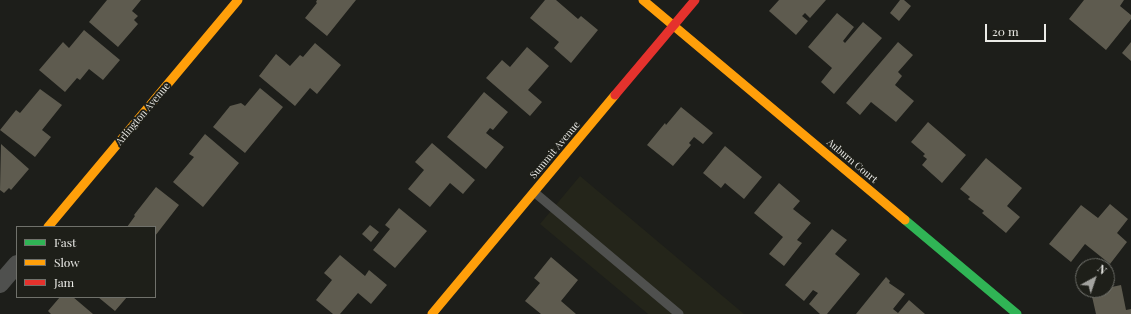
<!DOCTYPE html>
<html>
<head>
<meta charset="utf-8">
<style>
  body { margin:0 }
  #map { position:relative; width:1131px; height:314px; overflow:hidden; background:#1d1e1a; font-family:"Playfair Display",serif }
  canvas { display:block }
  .legend { position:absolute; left:16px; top:226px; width:140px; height:72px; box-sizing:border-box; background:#1e1f19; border:1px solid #70716b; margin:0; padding:5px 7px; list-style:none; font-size:12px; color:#ebebe7 }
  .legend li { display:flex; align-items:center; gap:8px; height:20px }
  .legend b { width:20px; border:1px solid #70716b }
  .north { position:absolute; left:1075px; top:258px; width:40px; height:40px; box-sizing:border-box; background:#1e1f19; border:1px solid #70716b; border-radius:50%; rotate:40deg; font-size:11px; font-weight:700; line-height:16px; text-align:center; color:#ebebe7 }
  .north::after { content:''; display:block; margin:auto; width:14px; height:18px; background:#a3a39f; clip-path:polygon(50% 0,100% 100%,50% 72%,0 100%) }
  .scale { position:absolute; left:985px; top:24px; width:61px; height:18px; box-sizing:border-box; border:2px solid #ebebe7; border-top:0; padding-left:5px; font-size:12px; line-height:14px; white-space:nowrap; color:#ebebe7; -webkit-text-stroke:3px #1e1f19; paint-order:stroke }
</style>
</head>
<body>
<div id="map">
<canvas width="1131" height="314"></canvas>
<ul class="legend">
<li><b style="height:5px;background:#30b455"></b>Fast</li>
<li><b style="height:5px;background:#ff9f0a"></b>Slow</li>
<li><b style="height:5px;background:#e5322d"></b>Jam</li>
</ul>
<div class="north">N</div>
<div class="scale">20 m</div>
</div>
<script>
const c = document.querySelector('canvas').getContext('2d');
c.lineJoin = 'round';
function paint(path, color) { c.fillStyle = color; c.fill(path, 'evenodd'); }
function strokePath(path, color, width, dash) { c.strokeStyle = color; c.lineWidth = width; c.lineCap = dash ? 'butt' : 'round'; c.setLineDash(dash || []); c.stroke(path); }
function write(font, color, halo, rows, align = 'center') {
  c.font = font + ' "Playfair Display",serif'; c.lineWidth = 4; c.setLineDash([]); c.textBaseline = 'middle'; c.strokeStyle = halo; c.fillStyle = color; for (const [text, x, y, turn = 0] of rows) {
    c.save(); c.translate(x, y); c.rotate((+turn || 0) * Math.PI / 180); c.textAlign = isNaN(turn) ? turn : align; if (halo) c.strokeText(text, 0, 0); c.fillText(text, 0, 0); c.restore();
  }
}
paint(new Path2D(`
  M580,176l164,138h-96l-108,-90z`), '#24251a');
paint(new Path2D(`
  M107,0h34l-9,11 6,5 -4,4 4,4 -20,23 -29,-25z
  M317,0h39l-29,36 -22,-18 12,-15 -1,-1z
  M545,0h11l22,19 3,-3 17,14 -27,33 -17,-15 5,-6 -29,-24z
  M779,0h47l-16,18 -5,-5 -3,3 6,5 -12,14 -27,-24z
  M900,0h4l7,6 -12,15 -9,-8z
  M1084,0h40l-4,6 11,9v4l-25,31 -37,-31z
  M837,13l17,14 -11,14 2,2 18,-21 19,16 -48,56 -13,-12 11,-14 -24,-21z
  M84,30l36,30 -17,20 -14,-11 -9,11 -3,-2 -12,14 -26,-22 24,-28 6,6z
  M898,42l15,13 -15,17 4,4 -7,9 19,16 -18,21 -25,-20 -11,13 -14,-12z
  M1131,42v19l-9,-8z
  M315,43l26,22 -24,29 -7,-6 -15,18 -36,-30 17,-22 14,12 10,-11 3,2z
  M527,47l22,19 -21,24 14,12 -12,14 -44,-38 16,-18 8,7z
  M260,88l23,19 -38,46 -32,-26 17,-21 11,-3 4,3z
  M40,89l22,16 -20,25 9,7 -16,20 -35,-27 16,-20 4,3z
  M484,92l24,20 -15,18 -3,-2 -4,5 18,14 -18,22 -39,-32z
  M681,107l32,26 -10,11 -9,-7 -5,6 2,2 -18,21 -26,-21 18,-22 1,2z
  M928,122l38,33 -24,28 -20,-18 5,-6 -4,-3 2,-2 -14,-12z
  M205,134l34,29 -36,44 -30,-25 21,-25 -5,-3z
  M432,143l43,37 -12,14 -13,-11 -20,24 -22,-18 16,-19 -9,-8z
  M1,144l28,25 -18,21 -2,-2 -5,5 -4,-3z
  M725,146l37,31 -18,22 -19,-16 -4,5 -18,-15z
  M986,158l36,30 -15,18 13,11 -14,16 -24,-20 2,-2 -16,-12 2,-2 -10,-8z
  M779,183l21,18 -7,8 18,14 -14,17 5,3 -18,23 -15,-12 14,-17 -29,-24z
  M156,187l23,18 -24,31v-9h-28l8,-11 -1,-1z
  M1110,204l18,15 -11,14 10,9 -17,22 -25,-20 -14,18 -22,-18 32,-39 17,13z
  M399,208l28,23 -32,37 -22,-18 17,-21 -5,-4z
  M370,225l9,7 -8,10 -9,-8z
  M832,229l15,11 -12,14 25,20 -33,40h-7l-11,-10 9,-11 -5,-3 -9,11 -19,-16z
  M340,255l25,21 4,-6 18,15 -16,19 -13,-11 -18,21h-7l-17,-14 16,-20 -8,-7z
  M551,257l27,23 -17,21 15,13h-35l-16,-13 15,-18 -6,-5z
  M886,277l4,4 -1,2 16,11 -12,15 5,4 11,-13 16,14h-69z
  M1121,285l5,25 5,-1v5h-35l-5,-22 16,-2v-2z
  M60,297h13l20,17h-42l-3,-3z
  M98,297h29l-12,14z`), '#5e5b4f');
strokePath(new Path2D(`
  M534,192l145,122`), '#4f504e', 9);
strokePath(new Path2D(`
  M0,284l17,-20`), '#4f504e', 18);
strokePath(new Path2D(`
  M905,220l112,94`), '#30b455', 9);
strokePath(new Path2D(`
  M643,0l262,220
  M48,227l190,-227
  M432,314l183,-219`), '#ff9f0a', 9);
strokePath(new Path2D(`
  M615,95l80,-95`), '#e5322d', 9);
write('10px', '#ebebe7', '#1e1f19', [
  ["Arlington Avenue",143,114,-50],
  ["Summit Avenue",555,150,-50],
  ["Auburn Court",852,161,40]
]);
</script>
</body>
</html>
